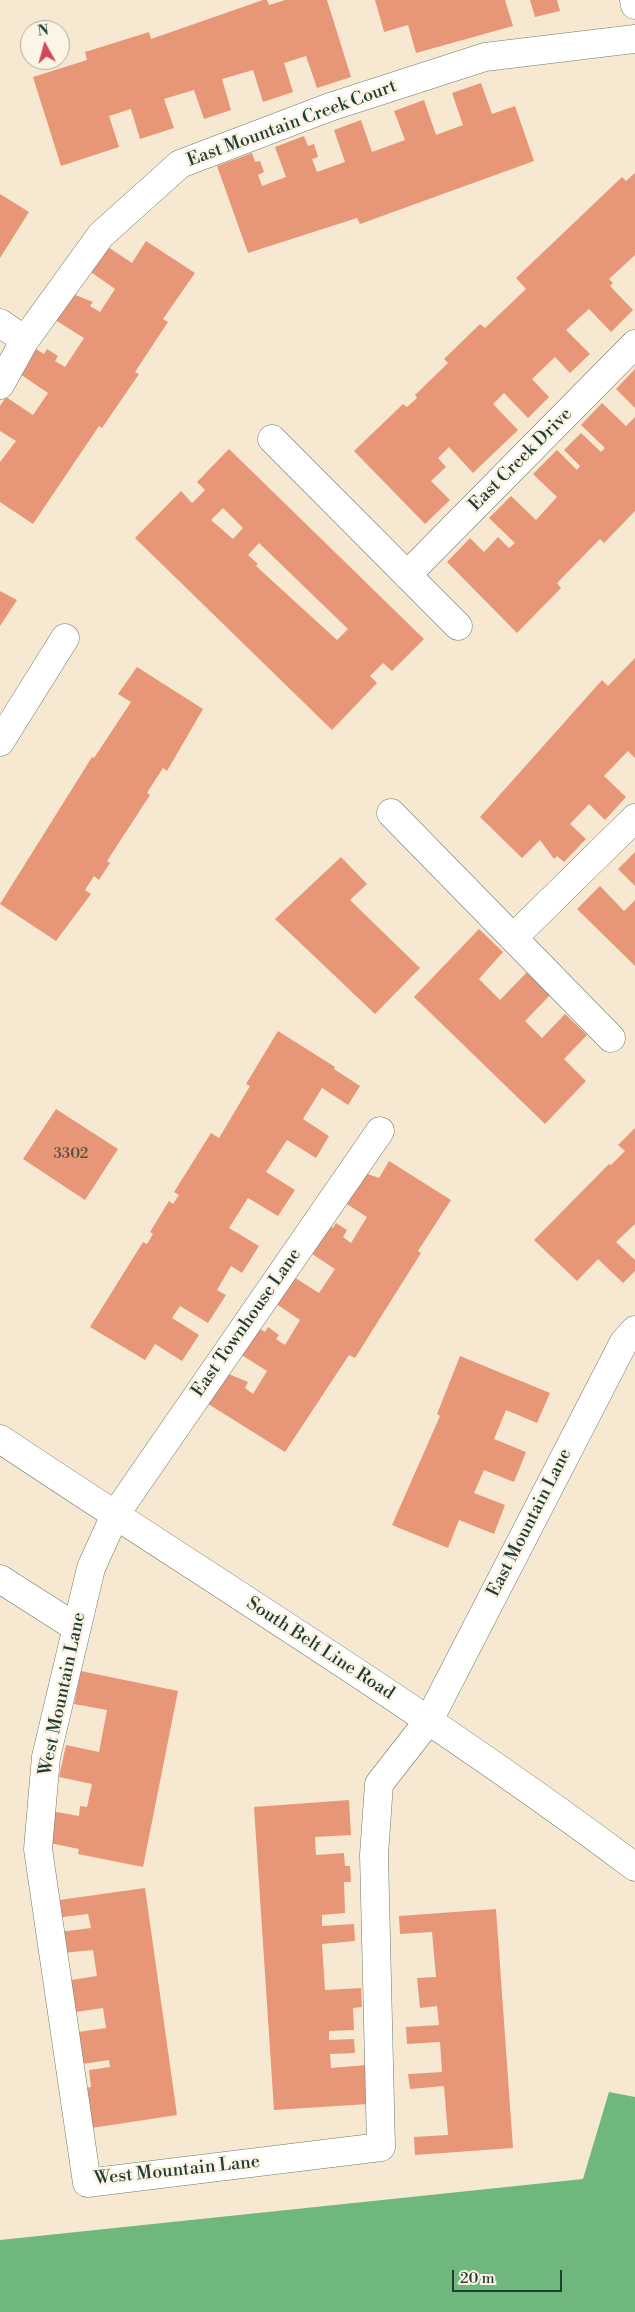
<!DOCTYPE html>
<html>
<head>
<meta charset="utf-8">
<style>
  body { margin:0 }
  #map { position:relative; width:635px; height:2312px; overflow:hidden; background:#f7e9d1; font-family:"Libre Bodoni",serif }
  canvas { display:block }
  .north { position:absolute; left:20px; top:20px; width:50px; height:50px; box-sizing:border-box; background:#fcf5e5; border:1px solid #a4ab9e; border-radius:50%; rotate:353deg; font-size:14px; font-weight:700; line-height:20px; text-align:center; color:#1f3d34 }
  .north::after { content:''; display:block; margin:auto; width:18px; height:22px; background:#d1495b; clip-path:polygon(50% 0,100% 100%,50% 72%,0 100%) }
  .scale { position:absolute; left:452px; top:2270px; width:110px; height:22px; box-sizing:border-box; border:2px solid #1f3d34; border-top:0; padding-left:6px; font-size:15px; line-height:18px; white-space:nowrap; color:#1f3d34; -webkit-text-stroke:4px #fcf5e5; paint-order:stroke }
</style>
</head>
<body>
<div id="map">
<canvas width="635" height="2312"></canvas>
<div class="north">N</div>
<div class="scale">20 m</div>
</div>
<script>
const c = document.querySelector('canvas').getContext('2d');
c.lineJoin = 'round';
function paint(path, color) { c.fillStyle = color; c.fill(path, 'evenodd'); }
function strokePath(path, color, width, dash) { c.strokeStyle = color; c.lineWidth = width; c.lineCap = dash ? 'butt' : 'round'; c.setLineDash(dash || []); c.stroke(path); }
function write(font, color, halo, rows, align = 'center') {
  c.font = font + ' "Libre Bodoni",serif'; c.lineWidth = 5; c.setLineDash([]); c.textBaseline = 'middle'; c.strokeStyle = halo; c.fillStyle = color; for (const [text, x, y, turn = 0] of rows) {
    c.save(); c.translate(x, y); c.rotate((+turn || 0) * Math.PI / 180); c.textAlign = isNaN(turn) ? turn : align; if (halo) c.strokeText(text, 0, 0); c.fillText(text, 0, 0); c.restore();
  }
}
paint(new Path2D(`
  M609,2092l26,5v215h-635v-72l583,-61z`), '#70b77e');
paint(new Path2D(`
  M263,0h4l2,5 16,-5h42l24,77 -34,11 -11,-32 -22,7 9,29 -30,10 -10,-32 -31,9 9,31 -27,9 -10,-29 -30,9 10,29 -34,11 -9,-30 -22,7 10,31 -58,19 -28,-89 54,-17 -2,-8 64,-20 2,7z
  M375,0h130l8,26 -97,27 -8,-28 -24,7z
  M530,0h27l3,11 -25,6z
  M481,83l11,31 23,-8 19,55 -174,63 -3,-6 -109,35 -31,-87 35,-13 3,9 5,-1 4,11 -6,3 4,11 24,-9 -11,-30 29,-11 4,10 6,-2 4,13 -6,2 5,13 28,-10 -11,-32 27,-10 11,32 33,-12 -11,-29 30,-11 12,35 27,-10 -11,-32z
  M635,173v82l-26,24 4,4 -3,3 23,24 -22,22 -22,-23 -23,21 24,24 -20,19 -15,-16 -23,22 17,18 -21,21 -24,-25 -11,11 25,26 -45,43 -24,-26 -11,11 8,9 -15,14 19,19 -25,24 -71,-73 49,-47 4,3 10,-9 -2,-3 33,-32 -4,-4 36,-35 5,4 41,-39 -10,-11 106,-101 4,4z
  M0,194l29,18 -29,46z
  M146,241l49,32 -32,46 5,3 -33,50 4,2 -37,54 -3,-2 -66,98 -33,-22v-40l16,-21 -16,-10v-25l6,-9 27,18 15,-22 -28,-19 16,-25 8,5 3,-5 11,7 -3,5 10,6 19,-29 -29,-18 18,-26 20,8 -3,4 10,6 15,-23 -27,-19 17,-25 27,18z
  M635,369v39l-19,-19z
  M602,403l24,23 9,-9v94l-31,32 -4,-4 -43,44 4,5 -44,45 -70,-71 23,-24 14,14 14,-15 11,11 6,-5 -26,-25 22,-22 25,24 21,-23 -24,-23 24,-24 20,20 3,-4 -16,-16 17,-17 20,19 4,-4 -24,-23z
  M229,449l195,190 -32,32 -9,-8 -13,13 7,7 -45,47 -197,-192 46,-47 11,12 13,-13 -8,-8zM223,508l20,20 -10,11 -22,-19zM259,543l89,86 -11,11 -81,-74 2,-2 -10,-9z
  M0,591l17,9 -17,26z
  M635,658v100l-7,-7 -24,25 22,21 -21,23 -16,-16 -19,20 16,15 -22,23 -7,-6 -3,3 -14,-19 -18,18 -42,-41 122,-137 6,6z
  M137,667l66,42 -36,62 -4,-3 -16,25 3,2 -43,66 3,2 -11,17 -5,-4 -9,14 6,4 -35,47 -56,-37 92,-147 2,1 37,-56 -13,-8z
  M635,852v34l-17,-17z
  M341,857l26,27 -17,16 70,68 -45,46 -100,-95z
  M600,886l24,25 11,-11v66l-58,-57z
  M479,929l24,23 -24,27 21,21 27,-28 24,22 -26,27 17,17 23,-24 22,21 -23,24 22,22 -41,43 -131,-127z
  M278,1031l57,36 -1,2 26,17 -12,19 -26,-17 -19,31 26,17 -13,22 -29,-18 -21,32 29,18 -17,26 -30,-18 -19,30 30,18 -17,27 -11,-7 -14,24 9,5 -18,28 -28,-17 -8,12 27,17 -17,26 -27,-17 -10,16 -55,-33 53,-85 4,2 6,-10 -3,-2 19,-31 4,3 6,-9 -5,-3 37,-59 8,5 31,-52 -4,-2z
  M56,1109l62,40 -33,51 -62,-41z
  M635,1128v96l-19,18 19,18v11l-12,12 -25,-24 -21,22 -43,-41 75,-76 2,1 14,-14 -7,-6z
  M389,1161l62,39 -33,51 3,2 -66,105 -6,-3 -64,97 -80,-50 19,-30 24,10 -3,6 8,6 14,-23 -27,-17 17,-27 8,5 3,-5 11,8 -3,4 9,6 15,-25 -28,-19 17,-27 30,19 16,-24 -29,-19 18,-28 9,6 3,-5 11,7 -4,7 8,6 16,-26 -28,-18 18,-29 22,8z
  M460,1356l90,37 -13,30 -31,-13 -12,29 32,13 -12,30 -30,-12 -10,23 31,12 -11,29 -35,-14 -11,28 -56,-23 48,-109 -3,-2z
  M81,1671l97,20 -35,176 -65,-13 1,-5 -34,-7 6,-31 28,5 1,-10 7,1 5,-23 -33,-7 7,-32 33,7 8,-42 -33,-6z
  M349,1800l2,35 -36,2 1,18 28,-2 1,13h5l1,16h-7l1,31 -23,2v11l32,-2 1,17 -33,3 3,46 36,-2 1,19 -9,1 1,22 -25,1v9l25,-1 1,14 -25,1 1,14 35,-3 2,39 -94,6 -20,-303z
  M145,1888l32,227 -92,14 -5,-40 11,-2 -2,-17 21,-3 -1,-7 -34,5 -4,-32 35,-5 -3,-20 -34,5 -5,-32 33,-5 -4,-26 -30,3 -3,-21 31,-4 -3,-14 -34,4 -2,-17z
  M496,1909l17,239 -98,7 -1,-18 34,-2 -4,-49 -34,3 -2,-15 34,-2 -2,-30 -33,2 -1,-17 33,-2 -2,-19 -17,2 -3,-30 19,-1 -4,-45 -32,2 -1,-18z`), '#e89678');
const minor = new Path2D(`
  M634,0l1,5
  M0,323l25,17
  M0,385l25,-45 76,-105 79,-71 150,-57 155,-50 150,-18
  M272,439l186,187
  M407,575l228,-231
  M0,742l65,-104
  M391,813l220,225
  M513,938l122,-120
  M380,1131l-265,384 -24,53 -45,189 -8,92 49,334 294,-36 -7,-292 5,-71 50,-64 195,-378 11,-12
  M0,1579l77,49`);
const major = new Path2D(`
  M0,1439c213,142 431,275 635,428`);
strokePath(minor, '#6b796b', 29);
strokePath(major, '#6b796b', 29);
strokePath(minor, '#fff', 28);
strokePath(major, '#fff', 28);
write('15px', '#515345', null, [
  ["3302",71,1154]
]);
write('18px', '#1f3d34', '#fcf5e5', [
  ["East Mountain Creek Court",292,124,-20],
  ["East Creek Drive",521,460,-45],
  ["East Townhouse Lane",247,1323,-55],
  ["East Mountain Lane",530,1523,-63],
  ["South Belt Line Road",320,1649,33],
  ["West Mountain Lane",63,1694,-78],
  ["West Mountain Lane",177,2171,-6]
]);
</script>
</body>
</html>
